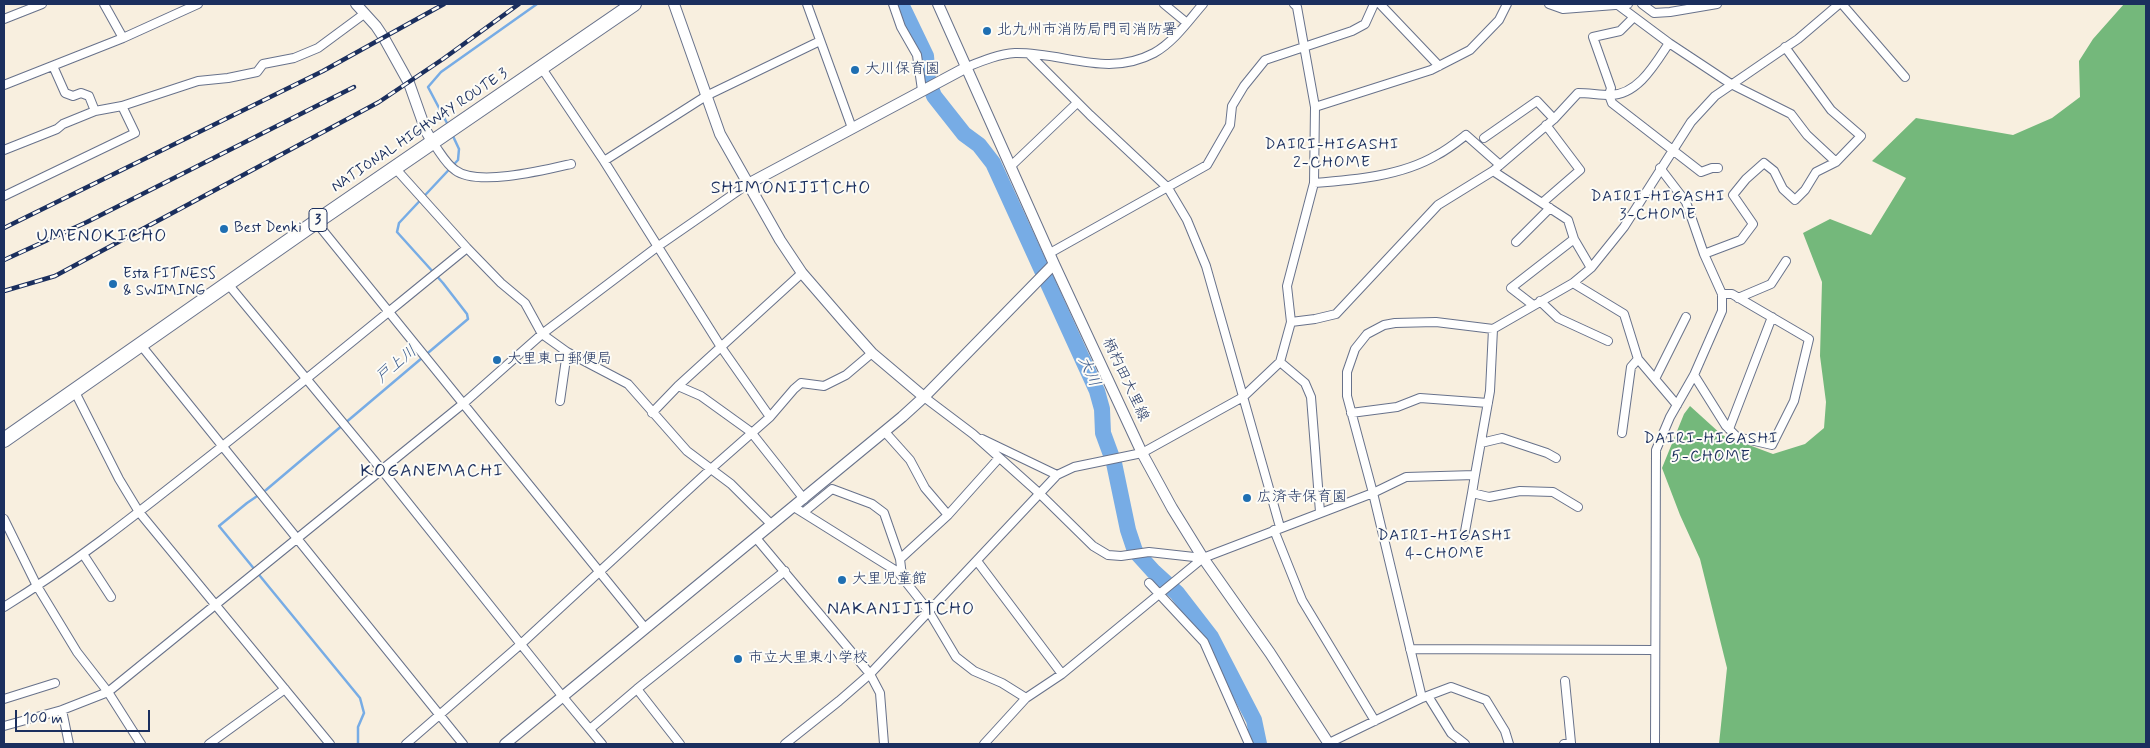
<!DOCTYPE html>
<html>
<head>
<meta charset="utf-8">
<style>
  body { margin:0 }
  #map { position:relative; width:2150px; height:748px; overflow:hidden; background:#f8efdf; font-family:Mynerve,sans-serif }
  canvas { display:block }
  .frame { position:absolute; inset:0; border:5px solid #1b2f5e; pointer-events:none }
  .scale { position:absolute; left:15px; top:710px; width:135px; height:22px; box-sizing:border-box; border:2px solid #1b2f5e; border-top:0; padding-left:6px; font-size:15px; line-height:18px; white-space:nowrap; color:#1b2f5e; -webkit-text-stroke:4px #fdfcf7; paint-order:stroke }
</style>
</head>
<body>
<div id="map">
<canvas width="2150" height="748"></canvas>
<div class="frame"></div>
<div class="scale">100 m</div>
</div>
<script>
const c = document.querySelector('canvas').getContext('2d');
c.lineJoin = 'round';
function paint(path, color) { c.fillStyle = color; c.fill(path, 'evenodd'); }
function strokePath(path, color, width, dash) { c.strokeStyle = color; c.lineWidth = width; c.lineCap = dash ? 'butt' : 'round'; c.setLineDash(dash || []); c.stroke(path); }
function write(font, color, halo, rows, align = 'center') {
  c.font = font + ' Mynerve,"Klee One",sans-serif'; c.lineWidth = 4; c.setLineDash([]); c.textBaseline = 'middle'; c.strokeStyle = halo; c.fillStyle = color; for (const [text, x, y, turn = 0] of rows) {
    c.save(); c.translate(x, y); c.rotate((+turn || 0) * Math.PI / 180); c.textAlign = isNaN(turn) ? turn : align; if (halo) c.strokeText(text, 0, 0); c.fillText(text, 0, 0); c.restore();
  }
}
paint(new Path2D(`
  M2124,4h22v740h-427l8,-76 -27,-109 -20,-44 -18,-47 22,-54 6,-8 32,29 51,19 32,-10 19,-16 2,-26 -6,-46 2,-74 -19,-49 27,-14 41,16 35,-57 -34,-17 44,-43 97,17 39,-17 28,-21 -1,-36 14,-22z`), '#74b87b');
strokePath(new Path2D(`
  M448,125l-20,-38 13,-15 96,-68
  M358,744v-17l6,-14 -4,-15 -141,-172 28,-23 19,-13 202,-171 -1,-5 -24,-31 -46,-51 2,-9 59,-63 1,-11 -7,-15`), '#77ace5', 2.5);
strokePath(new Path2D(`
  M901,4l25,52 2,24 6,16 30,38 15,11 14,18 104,228 5,18 1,24 11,30 14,67 7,21 19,21 23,21 34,44 43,83 5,24`), '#77ace5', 16);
const street = new Path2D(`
  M104,4l19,34
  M807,4l45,124
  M893,4l8,23 16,28 5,35
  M1164,4l23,19
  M1380,4l59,62
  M1549,4l14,5 65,-5
  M1642,4l12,9 16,-1 47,-8
  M1842,4l63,73
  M1633,18l-13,13 -27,6 18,51 -2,7 3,8 89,69 11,-4h6
  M4,19l38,-15
  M1669,43l62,41 60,30 16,21 29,27 -20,10 -11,18 -10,10 -12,-11 -9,-18 -10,-8 -18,16 -13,16 20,29 -12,16 -37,14
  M1785,47l46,63 30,26 -25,26
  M1029,54l61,61 78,73 19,32 19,46 74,261
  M53,66l12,27 8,3 8,-3 8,3 6,15
  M541,67l63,94 117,186 49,70
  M967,67c15,-6 32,-13 48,-14 49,-1 92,25 139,0 20,-11 35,-33 49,-49
  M4,85l119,-47 75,-34
  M1315,107l116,-37 39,-20 29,-30 8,-16
  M1484,138l53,-37 17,18
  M433,143c7,9 13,21 22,27 22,17 90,0 116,-6
  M4,150l53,-21 6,-5 32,-13 27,-5 76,-25 30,-3 29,-6 6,-8 31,-6 24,-10 46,-34
  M604,161l102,-65 114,-55
  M1011,166l66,-63
  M395,168l72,80 34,35 24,20 17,31 25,18 61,32 59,67 44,33 41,41
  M1493,171l75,49 6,19 17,29
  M1314,183c40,-3 88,-7 123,-28 10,-5 20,-13 29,-20l34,30
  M4,196l131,-63 -13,-27
  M1542,203l38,-33 -34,-45
  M316,222l329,406
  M1516,242l34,-34
  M1050,253l157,-88 23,-40 2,-19 12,-20 21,-26 87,-29 13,-7 9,-20
  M1573,283l51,31 14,45 17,20
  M228,284l153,185 182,228 39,47
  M1738,298l33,-14 15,-23
  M1540,301l18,17 50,23
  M1533,305l-22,-17 63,-49
  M1291,322l24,-3 21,-5 102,-109 55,-34 61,-52 24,-26c11,0 21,2 32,2 28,0 45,-31 59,-52l-51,-38
  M140,344l323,400
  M1280,362l25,21 6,14 9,115
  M1694,375l32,51 11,11 35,8 22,-44 15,-62 -77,-45h-10
  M678,386l23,10 50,36 53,67
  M74,390l45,89 20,33 191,232
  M924,397l49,37 67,60 53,52 15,9 13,1 28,-4 54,6
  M560,401l7,-49
  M1677,405l-22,-26 31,-62
  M652,413l26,-27 124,-113
  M1351,413l46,-6 23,-9 68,5
  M1729,429l43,-112
  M885,432l25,28 15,28 23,27 51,-57
  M1622,433l9,-66 7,-8
  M982,439l75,36
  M1481,443l21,-5 45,15 9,5
  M1475,475l-3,18 17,4 31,-6 33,1 25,15
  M794,507l104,65 30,38 28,47 18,14 28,12 24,15
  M804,512l28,-23 40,15 12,9 16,46
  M4,519l33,67 40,66 31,40 33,52
  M1274,530l28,70 73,121
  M1464,537l8,-44
  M756,538l114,136 10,19 4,51
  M83,554l28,43
  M977,561l85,113
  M902,576l-2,-17 48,-44
  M1149,583l55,59 45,102
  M4,607c68,-42 130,-91 192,-140 92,-72 181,-146 271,-219
  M1410,649l244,1
  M637,689l43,55
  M1428,696l23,37 14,11
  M1422,698l29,-11 35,13 19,31 4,13
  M4,699l51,-16
  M62,710l7,34
  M4,726l58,-16 46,-18 356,-289 78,-69 115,-87 91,-63
  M590,729l47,-40 148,-118
  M1329,743l93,-45 -49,-205 -26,-97v-24l8,-23 12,-15 17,-9 11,-2 41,-1 57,7 80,-46 18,-15 33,-41 67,-105 24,-26 83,-57 41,-35
  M209,744l76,-55
  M406,744l115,-100 191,-176 58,-51 24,-28 7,-6 23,3 22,-11 26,-22
  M785,744l54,-43 31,-27 187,-199 17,-8 68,-14 101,-56 37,-35 11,-40 -4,-36 27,-103 1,-76 -18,-100 -3,-3
  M984,744l42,-46 36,-24 141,-116 170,-65 33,-16 69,-2 15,-84 3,-62
  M1564,744l7,-1 -6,-62
  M1655,744l1,-294 14,-33 24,-42 28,-64v-17l-18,-40 -18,-52 -26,-34`);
const secondary = new Path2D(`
  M356,4l20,22 8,12 25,45 17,48 7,12
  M674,4l46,130 60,106 22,33 45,52 25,28 52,44
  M938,4l116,260 88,189 30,55 31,50 67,95 59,91
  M748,184l219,-117
  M505,744l397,-327 22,-20 130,-133`);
const highway = new Path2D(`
  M4,440l312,-218 318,-218`);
strokePath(street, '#68728b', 10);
strokePath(secondary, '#68728b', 12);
strokePath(highway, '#68728b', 16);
strokePath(street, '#fff', 8);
strokePath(secondary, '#fff', 10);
strokePath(highway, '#fff', 14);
const rail = new Path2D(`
  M4,228l319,-157 121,-67
  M4,260l83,-38 267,-135
  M4,291l51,-15 324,-174 64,-43 76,-55`);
strokePath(rail, '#1b2f5e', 4.5);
strokePath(rail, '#fdfcf7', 2.5, [8]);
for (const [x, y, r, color] of [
  [987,31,5,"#1f6fb2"],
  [855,70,5,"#1f6fb2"],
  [224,229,5,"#1f6fb2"],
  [113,284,5,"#1f6fb2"],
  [497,360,5,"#1f6fb2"],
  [1247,498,5,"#1f6fb2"],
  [842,580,5,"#1f6fb2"],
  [738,659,5,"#1f6fb2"]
]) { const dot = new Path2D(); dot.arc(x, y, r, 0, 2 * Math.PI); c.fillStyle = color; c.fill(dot); strokePath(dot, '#fdfcf7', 2); }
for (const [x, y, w] of [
  [318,220,18]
]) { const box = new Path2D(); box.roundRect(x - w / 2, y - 11.5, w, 23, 4); c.fillStyle = '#fdfcf7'; c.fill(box); strokePath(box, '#1b2f5e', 1); }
write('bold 14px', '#1b2f5e', null, [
  ["3",318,220]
]);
write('15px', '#1b2f5e', '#fdfcf7', [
  ["北九州市消防局門司消防署",997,31],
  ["大川保育園",865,70],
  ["Best Denki",234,229],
  ["Esta FITNESS",123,275],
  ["& SWIMING",123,292],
  ["大里東口郵便局",507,360],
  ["広済寺保育園",1257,498],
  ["大里児童館",852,580],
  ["市立大里東小学校",748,659]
], 'left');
write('15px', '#1b2f5e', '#fdfcf7', [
  ["NATIONAL HIGHWAY ROUTE 3",420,131,-34],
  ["柄杓田大里線",1125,380,65]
]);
c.letterSpacing = '1px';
write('16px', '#1b2f5e', '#fdfcf7', [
  ["DAIRI-HIGASHI",1332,146],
  ["2-CHOME",1332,164],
  ["DAIRI-HIGASHI",1658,198],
  ["3-CHOME",1658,216],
  ["DAIRI-HIGASHI",1711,440],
  ["5-CHOME",1711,458],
  ["DAIRI-HIGASHI",1445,537],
  ["4-CHOME",1445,555]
]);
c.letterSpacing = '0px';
write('italic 16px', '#3b5b8d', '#fdfcf7', [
  ["戸上川",397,365,-40],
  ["大川",1088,372,66]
]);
c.letterSpacing = '1px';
write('18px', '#1b2f5e', '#fdfcf7', [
  ["SHIMONIJITCHO",791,189],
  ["UMENOKICHO",102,237],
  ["KOGANEMACHI",432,472],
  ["NAKANIJITCHO",901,610]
]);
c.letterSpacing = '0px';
</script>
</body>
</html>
